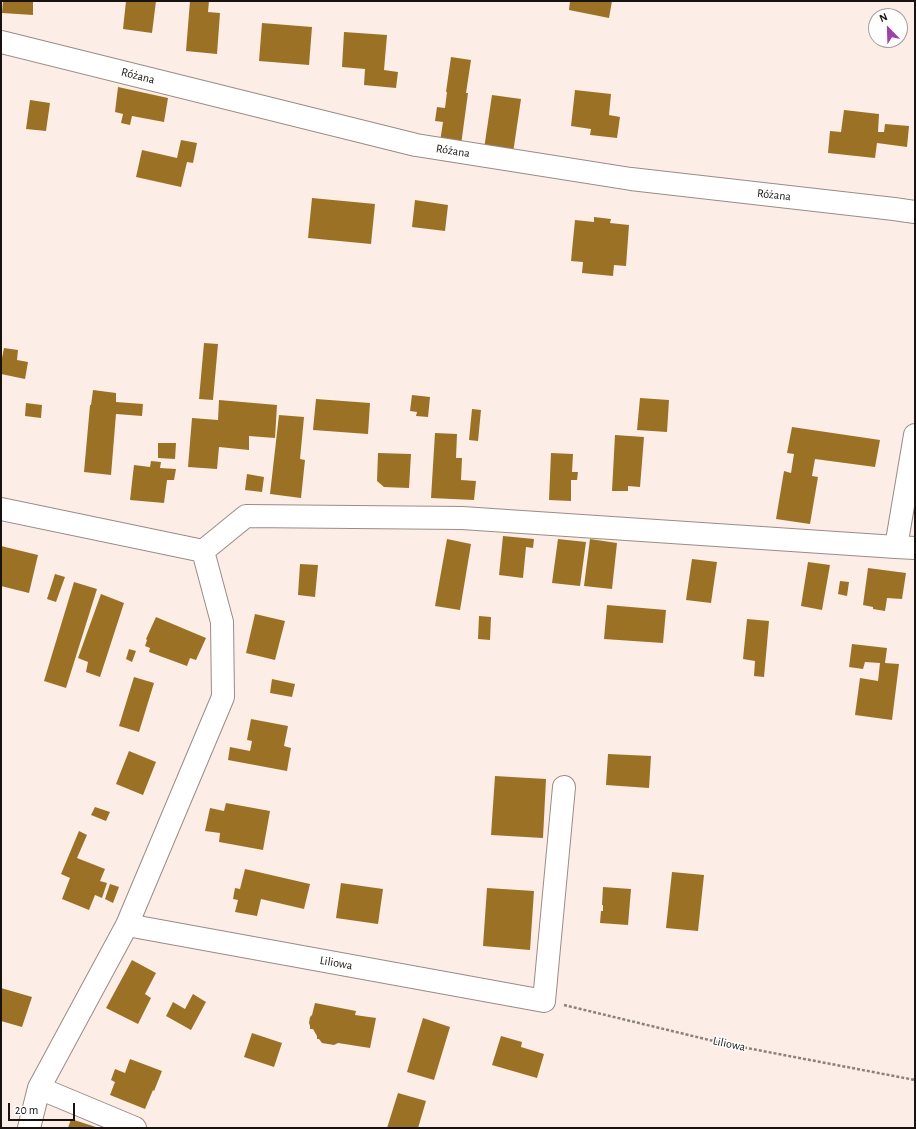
<!DOCTYPE html>
<html>
<head>
<meta charset="utf-8">
<style>
  body { margin:0 }
  #map { position:relative; width:916px; height:1129px; overflow:hidden; background:#fcede7; font-family:"Alegreya Sans",sans-serif }
  canvas { display:block }
  .frame { position:absolute; inset:0; border:2px solid #181311; pointer-events:none }
  .north { position:absolute; left:868px; top:8px; width:40px; height:40px; box-sizing:border-box; background:#fefefe; border:1px solid #a2a09f; border-radius:50%; rotate:337deg; font-size:11px; font-weight:700; line-height:16px; text-align:center; color:#181311 }
  .north::after { content:''; display:block; margin:auto; width:14px; height:18px; background:#9e41ab; clip-path:polygon(50% 0,100% 100%,50% 72%,0 100%) }
  .scale { position:absolute; left:8px; top:1103px; width:67px; height:18px; box-sizing:border-box; border:2px solid #181311; border-top:0; padding-left:5px; font-size:12px; line-height:14px; white-space:nowrap; color:#181311; -webkit-text-stroke:3px #fefefe; paint-order:stroke }
</style>
</head>
<body>
<div id="map">
<canvas width="916" height="1129"></canvas>
<div class="frame"></div>
<div class="north">N</div>
<div class="scale">20 m</div>
</div>
<script>
const c = document.querySelector('canvas').getContext('2d');
c.lineJoin = 'round';
function paint(path, color) { c.fillStyle = color; c.fill(path, 'evenodd'); }
function strokePath(path, color, width, dash) { c.strokeStyle = color; c.lineWidth = width; c.lineCap = dash ? 'butt' : 'round'; c.setLineDash(dash || []); c.stroke(path); }
function write(font, color, halo, rows, align = 'center') {
  c.font = font + ' "Alegreya Sans",sans-serif'; c.lineWidth = 3; c.setLineDash([]); c.textBaseline = 'middle'; c.strokeStyle = halo; c.fillStyle = color; for (const [text, x, y, turn = 0] of rows) {
    c.save(); c.translate(x, y); c.rotate((+turn || 0) * Math.PI / 180); c.textAlign = isNaN(turn) ? turn : align; if (halo) c.strokeText(text, 0, 0); c.fillText(text, 0, 0); c.restore();
  }
}
paint(new Path2D(`
  M3,1h30v14l-31,-2z
  M126,1h30l-4,32 -29,-4z
  M190,1h19l-1,11 12,1 -3,41 -31,-3z
  M570,1h42l-3,17 -40,-8z
  M262,23l50,4 -3,38 -50,-4z
  M344,32l43,3 -3,35 14,2 -2,16 -32,-3 1,-16 -23,-2z
  M451,57l20,3 -5,33h2l-7,52 -21,-3 3,-20 -8,-1 2,-14 8,1 2,-16h-1z
  M118,87l50,11 -4,24 -32,-6 -2,9 -9,-2 2,-9 -8,-2z
  M575,90l36,4 -2,21 11,2 -3,21 -27,-3 1,-6 -20,-3z
  M492,95l29,4 -8,54 -29,-4z
  M30,100l20,3 -4,28 -20,-2z
  M844,110l35,4 -1,18h6l1,-8 24,2 -2,21 -30,-4 -2,15 -47,-5 2,-22 11,1z
  M181,140l16,3 -4,20 -6,-1 -6,25 -45,-10 6,-27 35,8z
  M312,198l63,6 -4,40 -63,-6z
  M415,200l33,5 -3,26 -33,-4z
  M594,217l17,2 -1,4 19,2 -3,41 -12,-1 -1,11 -31,-3 1,-11 -12,-1 4,-41 19,2z
  M204,343l14,1 -5,56 -14,-1z
  M4,348l14,2 -1,10 11,2 -3,17 -24,-5v-16h1z
  M93,390l23,3v9l27,2 -1,12 -26,-2 -5,61 -27,-3 6,-67h1z
  M412,395l18,2 -2,20 -12,-1 1,-4 -7,-1z
  M640,398l29,2 -2,32 -30,-2z
  M316,399l54,4 -2,31 -55,-4z
  M219,400l58,5 -2,33 -26,-2v14l-30,-3 -2,22 -29,-2 4,-49 26,2z
  M26,403l16,2 -1,13 -16,-2z
  M472,409l9,1 -3,31 -9,-1z
  M279,415l25,2 -4,42 5,1 -4,38 -31,-4z
  M792,427l88,13 -5,27 -60,-8 -3,17 6,1 -8,47 -34,-5 8,-48 7,2 3,-19 -7,-1z
  M435,433l22,1 -1,24h6l-1,22 15,1 -2,19 -43,-2z
  M615,435l29,2 -4,50 -12,-1v5h-16z
  M158,443h18l-1,16 -17,-1z
  M378,453l33,1 -2,34 -25,-1 -7,-6z
  M551,453l22,1 -1,18h6l-1,8h-6v21l-22,-1z
  M151,461l10,1 -1,6 16,1 -2,11h-7l-3,23 -34,-3 4,-35 16,2z
  M247,474l17,3 -2,15 -17,-2z
  M503,536l31,3 -1,9 -7,-1 -3,31 -24,-3z
  M447,539l24,5 -11,66 -25,-4z
  M558,539l28,3 -6,44 -28,-3z
  M590,539l27,4 -5,46 -28,-3z
  M1,546l37,9 -9,38 -28,-7z
  M692,559l25,3 -6,41 -25,-3z
  M808,562l22,3 -8,45 -21,-4z
  M300,564l18,1 -3,32 -17,-2z
  M868,568l38,5 -4,26 -15,-1 -2,13 -12,-2v-2l-10,-2z
  M55,574l10,3 -9,25 -9,-3z
  M840,581l9,1 -2,14 -9,-2z
  M74,582l23,7 -31,99 -22,-7z
  M101,594l23,9 -24,74 -14,-5 2,-10 -10,-4z
  M607,605l59,5 -3,33 -59,-4z
  M255,614l30,7 -10,39 -29,-7z
  M479,616l12,1 -1,23 -12,-1z
  M156,617l50,21 -10,22 -6,-2 -3,8 -38,-14 1,-4 -5,-2 2,-6 -1,-1z
  M747,619l22,2 -5,56 -10,-1 1,-15 -12,-2z
  M852,644l35,4 -2,15 14,1 -7,56 -37,-5 5,-37 18,3 2,-18 -15,-1 -2,7 -14,-2z
  M129,649l7,2 -4,11 -6,-3z
  M134,677l20,6 -15,49 -20,-6z
  M272,679l23,5 -3,13 -22,-4z
  M251,719l37,7 -4,20 7,2 -4,23 -59,-11 2,-13 20,4 2,-10 -5,-1z
  M129,751l27,11 -13,33 -27,-11z
  M608,754l43,2 -2,32 -43,-3z
  M495,776l51,3 -3,59 -52,-3z
  M226,803l44,8 -7,39 -44,-8 1,-9 -15,-2 5,-23 14,3z
  M95,807l15,5 -4,9 -15,-6z
  M79,831l8,4 -10,23 28,11 -5,12 7,2 -5,15 -7,-3 -6,15 -27,-11 8,-21 -9,-4z
  M245,869l65,15 -6,25 -43,-10 -4,17 -22,-4 3,-12 -5,-1 2,-11 5,1z
  M672,872l32,3 -6,56 -32,-3z
  M341,883l42,6 -5,35 -42,-6z
  M110,884l9,3 -6,16 -8,-4z
  M603,887l28,2 -3,36 -28,-2 1,-12h2v-6h-1z
  M487,888l47,3 -4,59 -47,-4z
  M132,960l24,13 -11,21 6,4 -13,26 -32,-16z
  M1,988l31,9 -10,30 -21,-6z
  M193,994l13,8 -15,28 -25,-14 7,-14 12,7z
  M315,1003l41,8 -1,4 21,3 -6,30 -32,-5 -4,2 -12,-2 -3,-4h-2v-3l-4,-7h-3v-3l-1,-3 1,-6 2,-2z
  M423,1018l27,9 -16,53 -27,-8z
  M252,1033l30,10 -8,24 -30,-10z
  M501,1036l21,6 -1,5 23,7 -7,24 -45,-13z
  M130,1059l32,12 -8,20 -1,-1 -8,19 -35,-14 5,-13 -4,-2 4,-11 10,4z
  M398,1093l28,8 -8,27h-31z
  M71,1119l28,9h-31z`), '#9b7225');
const minor = new Path2D(`
  M1,42l415,103 215,34 263,30 21,3
  M1,509l202,42 43,-35 216,2 434,29 19,1
  M896,547l19,-112
  M127,925l417,76 20,-214
  M39,1088l96,40
  M29,1128l10,-40 88,-163 96,-228 -1,-75 -19,-71`);
strokePath(minor, '#998c86', 24);
strokePath(new Path2D(`
  M564,1005l162,39 189,36`), '#8b817d', 2.5, [3, 2]);
strokePath(minor, '#fff', 22);
write('12px', '#181311', '#fefefe', [
  ["Różana",138,76,14],
  ["Różana",453,151,9],
  ["Różana",774,195,6],
  ["Liliowa",336,963,10],
  ["Liliowa",729,1044,12]
]);
</script>
</body>
</html>
